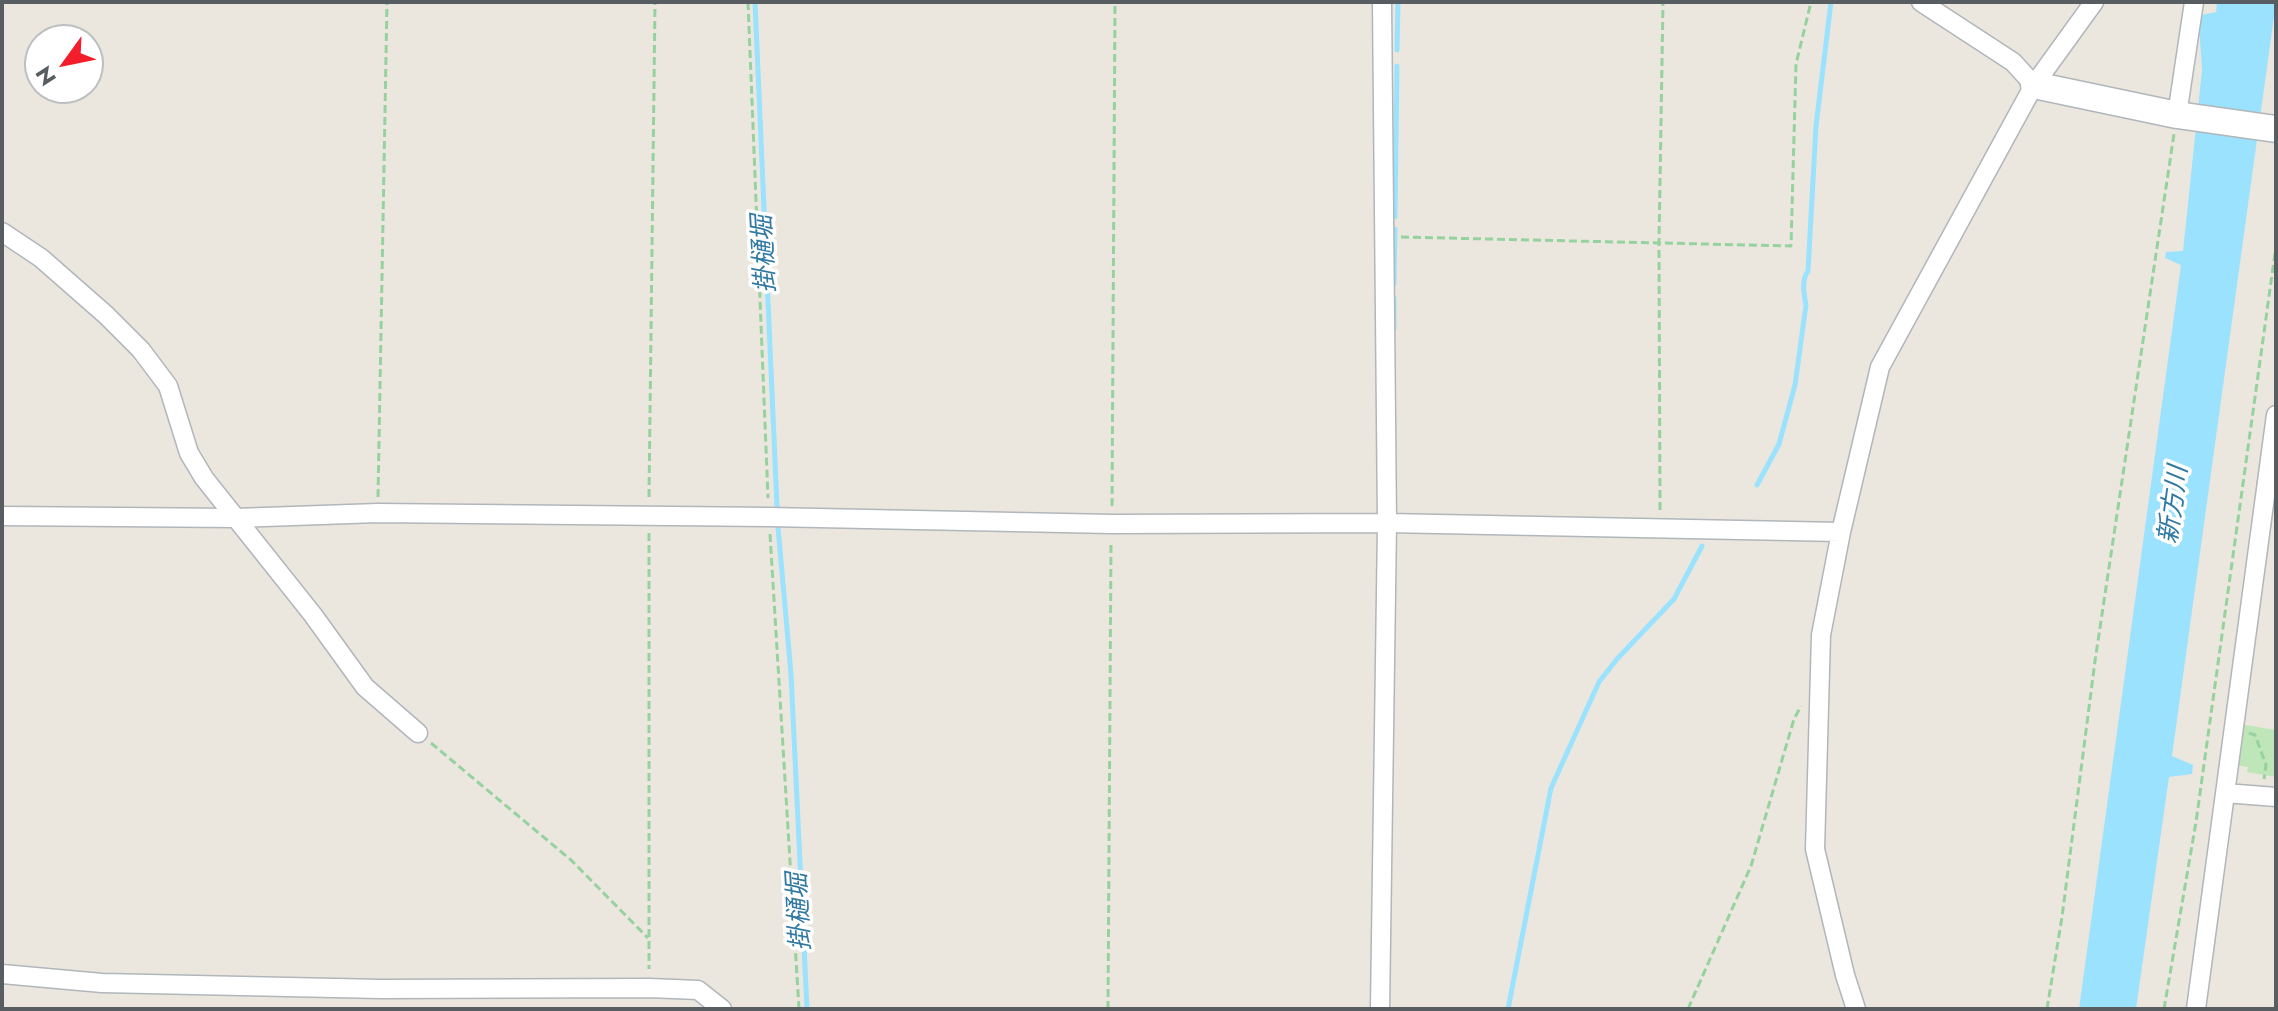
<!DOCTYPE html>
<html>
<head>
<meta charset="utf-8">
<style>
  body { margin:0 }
  #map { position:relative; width:2278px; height:1011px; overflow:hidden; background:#ece7de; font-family:Jost,sans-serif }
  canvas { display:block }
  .frame { position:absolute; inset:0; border:4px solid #575d61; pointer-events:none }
  .north { position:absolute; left:24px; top:24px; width:80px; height:80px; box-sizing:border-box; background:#fff; border:2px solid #bcbec0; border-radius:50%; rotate:237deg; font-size:22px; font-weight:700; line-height:32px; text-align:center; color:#575d61 }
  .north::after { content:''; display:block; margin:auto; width:28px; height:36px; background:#f31d2b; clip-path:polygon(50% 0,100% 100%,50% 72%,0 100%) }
</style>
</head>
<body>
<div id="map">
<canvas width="2278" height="1011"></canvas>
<div class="frame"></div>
<div class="north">N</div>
</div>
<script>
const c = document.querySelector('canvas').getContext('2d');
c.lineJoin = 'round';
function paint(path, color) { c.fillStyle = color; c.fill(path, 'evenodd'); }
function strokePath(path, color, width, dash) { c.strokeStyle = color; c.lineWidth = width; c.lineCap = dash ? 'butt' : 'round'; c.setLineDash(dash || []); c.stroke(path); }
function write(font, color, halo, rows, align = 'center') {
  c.font = font + ' Jost,"Noto Sans JP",sans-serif'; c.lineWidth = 7; c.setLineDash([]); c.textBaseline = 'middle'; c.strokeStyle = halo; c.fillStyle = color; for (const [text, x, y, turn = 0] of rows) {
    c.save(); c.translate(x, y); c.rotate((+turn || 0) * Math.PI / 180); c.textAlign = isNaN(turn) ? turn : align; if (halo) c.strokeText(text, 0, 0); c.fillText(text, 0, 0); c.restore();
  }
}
paint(new Path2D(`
  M2240,724l36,6v47l-29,-5 1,-5 -14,-2z`), '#bfe6b8');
paint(new Path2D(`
  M2217,2h59l-104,754 21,9 -1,9 -23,3 -33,232h-57l102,-744 -16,-7 1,-6 17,-1 19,-181 -3,-44 2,-11 15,-3z`), '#9be2ff');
strokePath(new Path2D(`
  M755,2l22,505
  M1397,50l1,-48
  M1395,217l2,-151
  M1394,284l1,-55
  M1394,328v-30
  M1757,485l22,-41 16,-59 11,-80c-2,-11 -5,-25 2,-34l8,-145 15,-124
  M778,527l13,147 16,335
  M1508,1009l43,-221 48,-106 18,-23 57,-60 28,-53`), '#9be2ff', 5);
const street = new Path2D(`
  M1921,2l92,60 21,23
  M2177,115l17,-113
  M2,232l39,26 65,57 35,35 27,36 21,67 15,25 109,137 52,72 53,46
  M2,516l234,2 142,-5 391,4 343,7 275,-1 454,9
  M2225,793l51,4
  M2,974l100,9 279,6 268,-1 49,2 24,19
  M1380,1009l7,-486 -5,-521
  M1856,1009l-11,-34 -30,-126 6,-214 20,-103 39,-165 154,-282 60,-83
  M2196,1009l80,-594`);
const secondary = new Path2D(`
  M2034,85l143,30 99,14`);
strokePath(street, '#b1b6bb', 21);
strokePath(secondary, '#b0b6bb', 29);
strokePath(new Path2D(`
  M748,2l20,496
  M1401,237l390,9 5,-182 15,-62
  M378,497l9,-495
  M649,497l6,-495
  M1112,506l3,-504
  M1660,510l-1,-267 4,-241
  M649,533v436
  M770,534l29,475
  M2249,733l6,2 11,30 -2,14
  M431,743l140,117 77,78
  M1108,1009l3,-467
  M1688,1009l63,-143 43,-147 7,-13
  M2047,1009l15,-92 33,-256 79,-527
  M2164,1009l32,-187 80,-576`), '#96d29e', 3, [8, 4]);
strokePath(street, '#fff', 18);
strokePath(secondary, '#fff', 26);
write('italic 26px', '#3079a3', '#fff', [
  ["掛樋堀",766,254,-93],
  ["新方川",2175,505,-82],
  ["掛樋堀",801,912,-93]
]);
</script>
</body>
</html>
